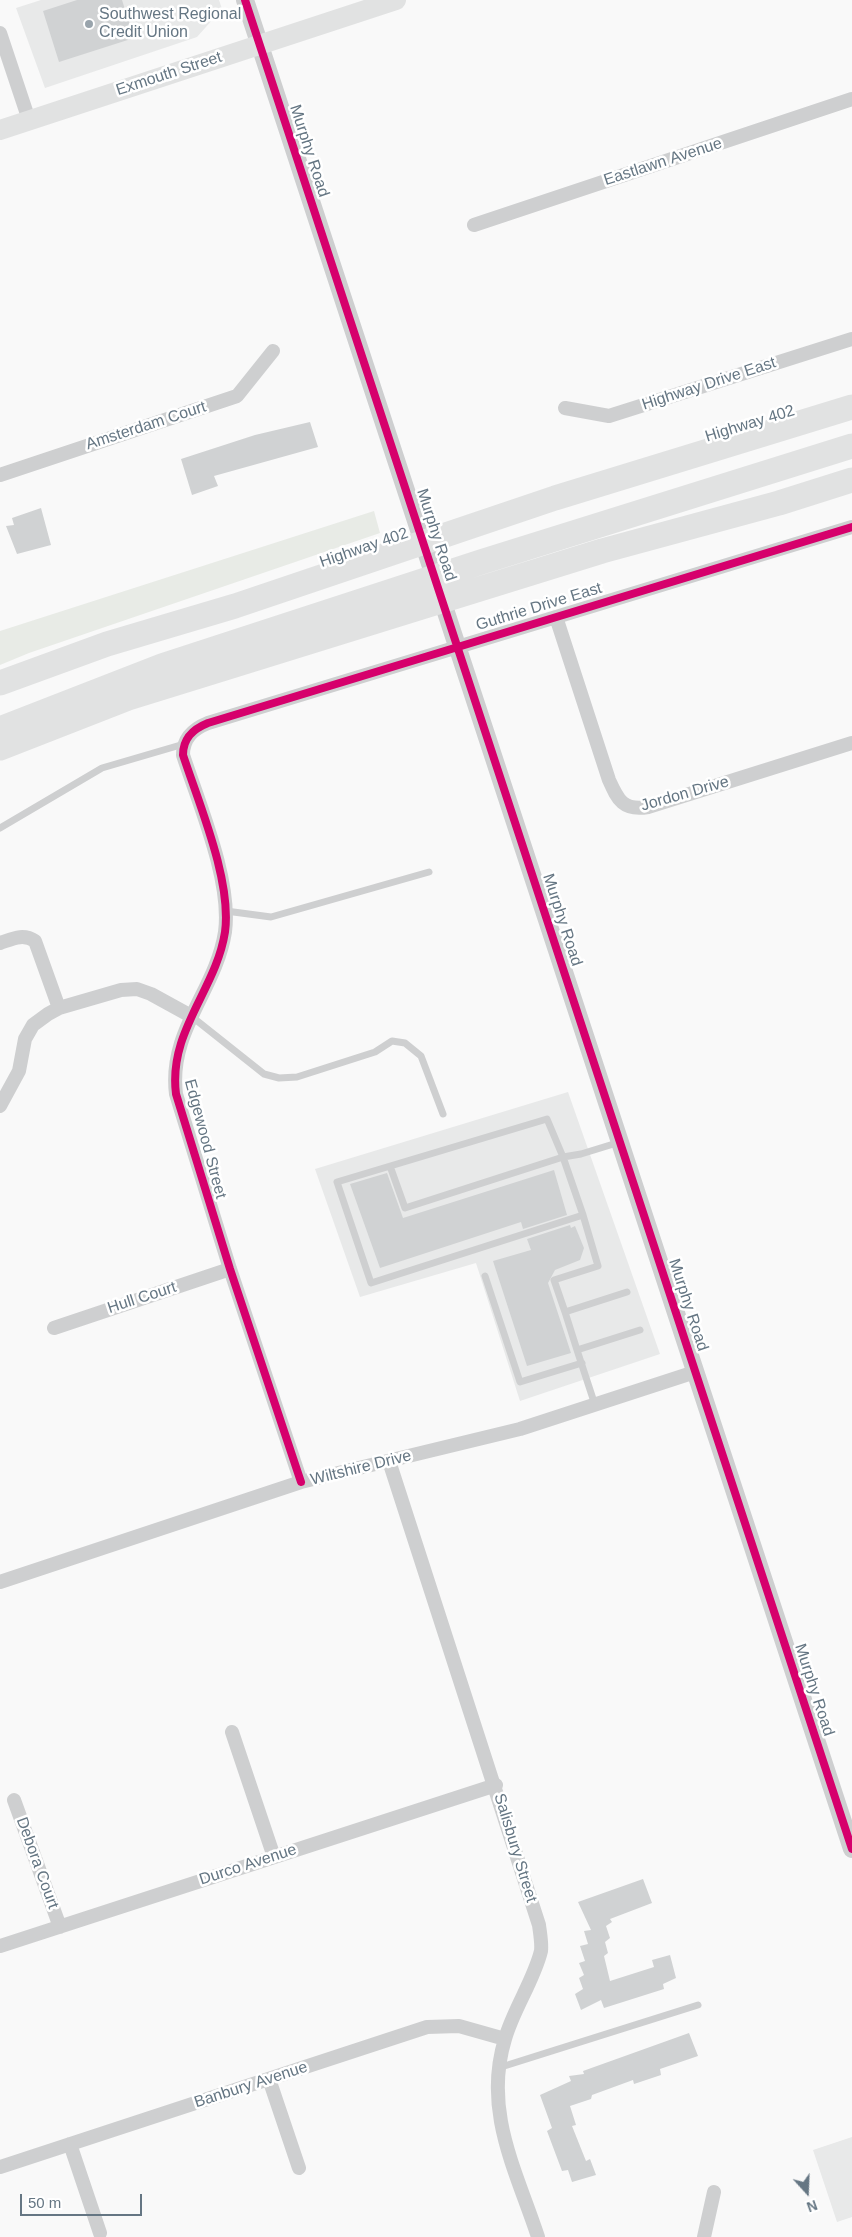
<!DOCTYPE html>
<html>
<head>
<meta charset="utf-8">
<style>
  body { margin:0 }
  #map { position:relative; width:852px; height:2237px; overflow:hidden; background:#f9f9f9; font-family:Helvetica,sans-serif }
  canvas { display:block }
  .north { position:absolute; left:782px; top:2167px; width:50px; height:50px; -webkit-text-stroke:4px #fff; paint-order:stroke; rotate:160deg; font-size:14px; font-weight:700; line-height:20px; text-align:center; color:#657683 }
  .north::after { content:''; display:block; margin:auto; width:18px; height:22px; background:#657683; clip-path:polygon(50% 0,100% 100%,50% 72%,0 100%) }
  .scale { position:absolute; left:20px; top:2194px; width:122px; height:22px; box-sizing:border-box; border:2px solid #657683; border-top:0; padding-left:6px; font-size:15px; line-height:18px; white-space:nowrap; color:#657683; -webkit-text-stroke:4px #fff; paint-order:stroke }
</style>
</head>
<body>
<div id="map">
<canvas width="852" height="2237"></canvas>
<div class="north">N</div>
<div class="scale">50 m</div>
</div>
<script>
const c = document.querySelector('canvas').getContext('2d');
c.lineJoin = 'round';
function paint(path, color) { c.fillStyle = color; c.fill(path, 'evenodd'); }
function strokePath(path, color, width, dash) { c.strokeStyle = color; c.lineWidth = width; c.lineCap = dash ? 'butt' : 'round'; c.setLineDash(dash || []); c.stroke(path); }
function write(font, color, halo, rows, align = 'center') {
  c.font = font + ' Helvetica,sans-serif'; c.lineWidth = 5; c.setLineDash([]); c.textBaseline = 'middle'; c.strokeStyle = halo; c.fillStyle = color; for (const [text, x, y, turn = 0] of rows) {
    c.save(); c.translate(x, y); c.rotate((+turn || 0) * Math.PI / 180); c.textAlign = isNaN(turn) ? turn : align; if (halo) c.strokeText(text, 0, 0); c.fillText(text, 0, 0); c.restore();
  }
}
paint(new Path2D(`
  M41,0h178l3,9 -25,28 -152,51 -29,-80z
  M568,1092l92,262 -140,47 -44,-138 -116,34 -45,-128z
  M852,2137v80l-15,5 -24,-72z`), '#e8e9e9');
paint(new Path2D(`
  M374,511l6,22 -351,120 -29,12v-34z`), '#e8ebe6');
paint(new Path2D(`
  M77,0h45l12,38 -75,24 -16,-51z
  M310,422l8,25 -104,29 4,10 -26,9 -11,-36 74,-24z
  M41,508l10,37 -34,9 -11,-28 8,-1 -2,-7z
  M554,1170l13,45 -44,14 -2,-7 -141,46 -30,-84 37,-11 16,45z
  M570,1225l1,3 4,-2 9,22 -4,12 -25,10 -7,13 23,70 -44,13 -34,-105 38,-11 -4,-11z
  M643,1879l9,24 -42,16 2,3 -6,4 4,12 -5,4 3,11 -4,3 6,25 44,-14 -2,-7 18,-5 6,23 -13,6 1,5 -60,19 -3,-8 -20,10 -6,-16 8,-5 -4,-11 5,-3 -5,-12 6,-2 -5,-15 8,-2 -4,-13 7,-1 -13,-28z
  M689,2033l9,23 -38,13 1,6 -27,9 -1,-4 -41,15 -1,4 -21,7 6,19 -4,1 14,35 4,-2 6,16 -24,7 -4,-12 -6,1 -15,-40 5,-3 -12,-33 31,-14 -2,-5 15,-2 -1,-3z`), '#d0d2d3');
strokePath(new Path2D(`
  M0,828l102,-60 82,-24
  M226,911l45,6 158,-45
  M191,1016l73,58 15,4 18,-1 78,-25 17,-11 13,2 16,13 22,58
  M620,1142l-39,12 -18,3 -16,-38 -210,63 34,101 212,-68 15,51 -44,14 11,32 62,-20
  M390,1166l15,42 158,-51 20,58
  M485,1276l35,106 62,-19
  M565,1312l12,38 63,-20
  M577,1350l18,55
  M498,2068l200,-63`), '#cecfd0', 7);
strokePath(new Path2D(`
  M0,33l29,87
  M474,225l378,-126
  M565,408l44,8 243,-77
  M0,475l237,-79 36,-45
  M556,617l53,163c9,20 14,31 39,27l204,-64
  M0,943c12,-4 23,-10 35,-2l24,67
  M0,1106l19,-35 6,-32 8,-14 15,-11 11,-6 62,-18 16,-1 14,5 40,22
  M54,1328l176,-59
  M389,1461l150,464c1,8 3,18 2,26 -7,29 -28,59 -36,88 -22,72 11,131 33,198
  M301,1482l-71,-213 -54,-175c-8,-63 40,-104 49,-162 7,-51 -26,-128 -42,-177 0,-17 10,-26 25,-32l644,-196
  M0,1582l301,-100 219,-53 175,-57
  M232,1732l42,125
  M14,1800l46,127
  M0,1946l496,-161
  M269,2079l30,89
  M70,2144l30,89
  M0,2167l427,-140 32,-1 46,13
  M704,2237l10,-45`), '#cecfd0', 14);
strokePath(new Path2D(`
  M245,0l607,1849`), '#cecfd0', 18);
strokePath(new Path2D(`
  M0,130l396,-130`), '#e1e2e2', 20);
strokePath(new Path2D(`
  M0,683l107,-39 128,-38 320,-108 297,-91
  M0,729l162,-63 319,-104 371,-116
  M0,748l128,-50 84,-26 390,-121 177,-48 73,-23`), '#e1e2e2', 25);
strokePath(new Path2D(`
  M245,0l607,1849
  M301,1482l-71,-213 -54,-175c-8,-63 40,-104 49,-162 7,-51 -26,-128 -42,-177 0,-17 10,-26 25,-32l644,-196`), '#d6006c', 8);
for (const [x, y, r, color] of [
  [89,24,5,"#99a4ac"]
]) { const dot = new Path2D(); dot.arc(x, y, r, 0, 2 * Math.PI); c.fillStyle = color; c.fill(dot); strokePath(dot, '#fff', 2); }
write('16px', '#657683', '#fff', [
  ["Southwest Regional",99,15],
  ["Credit Union",99,33]
], 'left');
write('16px', '#657683', '#fff', [
  ["Exmouth Street",169,74,-18],
  ["Murphy Road",309,151,72],
  ["Eastlawn Avenue",663,162,-18],
  ["Highway Drive East",709,384,-18],
  ["Highway 402",750,424,-17],
  ["Amsterdam Court",146,426,-18],
  ["Murphy Road",436,535,72],
  ["Highway 402",364,548,-19],
  ["Guthrie Drive East",539,607,-17],
  ["Jordon Drive",685,794,-16],
  ["Murphy Road",562,920,72],
  ["Edgewood Street",205,1139,75],
  ["Hull Court",142,1298,-18],
  ["Murphy Road",688,1305,72],
  ["Wiltshire Drive",361,1468,-14],
  ["Murphy Road",814,1690,72],
  ["Salisbury Street",515,1848,73],
  ["Debora Court",37,1863,70],
  ["Durco Avenue",248,1865,-18],
  ["Banbury Avenue",251,2085,-18]
]);
</script>
</body>
</html>
